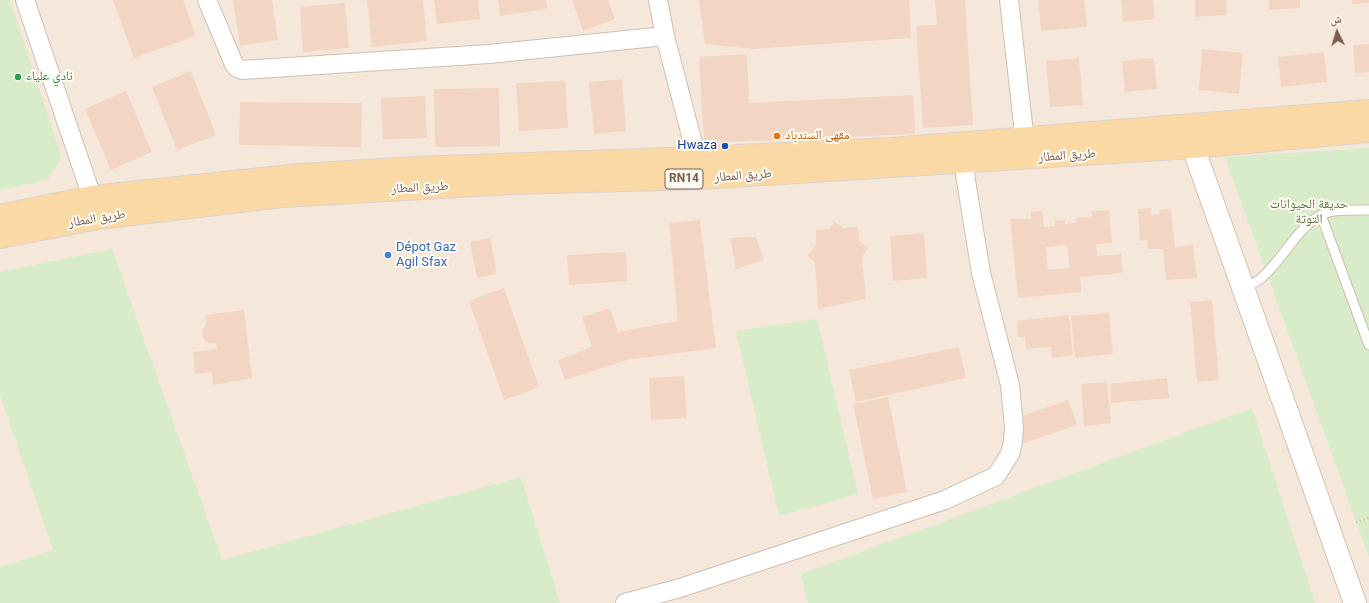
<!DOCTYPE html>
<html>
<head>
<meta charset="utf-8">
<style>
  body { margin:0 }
  #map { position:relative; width:1369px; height:603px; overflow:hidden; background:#fdf6ec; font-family:Roboto,"Noto Naskh Arabic",sans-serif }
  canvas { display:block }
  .north { position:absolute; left:1317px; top:12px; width:40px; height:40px; -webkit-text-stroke:3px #fffaf3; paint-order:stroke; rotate:355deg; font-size:11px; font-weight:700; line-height:16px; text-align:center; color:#7a5c4d }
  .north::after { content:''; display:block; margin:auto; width:14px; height:18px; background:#7a5c4d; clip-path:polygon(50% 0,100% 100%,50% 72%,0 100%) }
</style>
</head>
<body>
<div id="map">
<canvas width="1369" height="603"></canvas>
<div class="north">ش</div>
</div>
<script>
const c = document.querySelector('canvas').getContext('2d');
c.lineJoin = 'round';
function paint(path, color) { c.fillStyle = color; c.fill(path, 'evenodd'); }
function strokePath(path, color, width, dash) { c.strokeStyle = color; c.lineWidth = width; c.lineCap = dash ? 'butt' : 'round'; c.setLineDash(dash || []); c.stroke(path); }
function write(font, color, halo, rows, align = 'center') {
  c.font = font + ' Roboto,"Noto Naskh Arabic",sans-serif'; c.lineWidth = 4; c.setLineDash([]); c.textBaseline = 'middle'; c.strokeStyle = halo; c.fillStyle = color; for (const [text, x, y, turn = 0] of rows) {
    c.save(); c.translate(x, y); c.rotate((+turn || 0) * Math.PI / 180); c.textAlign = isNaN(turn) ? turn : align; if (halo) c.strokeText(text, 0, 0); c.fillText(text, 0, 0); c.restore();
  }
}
paint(new Path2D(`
  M0,0h1369v603h-1369z`), '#f5e8da');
paint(new Path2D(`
  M0,0h10l51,155 -2,8 -12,17 -47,10z
  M1369,148v409l-144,-400z
  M112,249l110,311 299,-83 39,126h-560v-36l53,-17 -53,-155v-123z
  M817,319l41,175 -79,22 -43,-185z
  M1252,408l63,195h-507l-7,-29z`), '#d8ecc9');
paint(new Path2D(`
  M113,0h70l13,36 -62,22z
  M233,0h39l6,40 -38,6z
  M367,0h56l4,41 -55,6z
  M434,0h44l2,19 -43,5z
  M498,0h48l1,9 -47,7z
  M572,0h36l7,19 -32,12z
  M699,0h210l2,38 -159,11 -47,-5z
  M935,0h30l8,125 -50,3 -7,-102 21,-1z
  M1038,0h46l3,27 -46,4z
  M1121,0h32l2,19 -32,3z
  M1195,0h31l1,15 -32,2z
  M1269,0h31v8l-31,2z
  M1352,0h17v3l-17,1z
  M345,3l4,45 -46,4 -3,-45z
  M1369,44v28l-14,1 -2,-28z
  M1202,49l41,4 -4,41 -40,-4z
  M1324,52l3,30 -46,5 -3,-30z
  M747,54l2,49 164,-8 2,39 -211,9 -5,-86z
  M1079,58l4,47 -33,2 -4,-46z
  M1154,58l3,31 -32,3 -3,-31z
  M191,71l25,64 -39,15 -25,-63z
  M622,79l4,52 -32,3 -5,-52z
  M565,81l3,47 -49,3 -3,-48z
  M499,88l1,58 -65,1 -1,-58z
  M126,91l26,61 -41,18 -26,-61z
  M425,96l2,42 -44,1 -2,-41z
  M240,102l122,1 -1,44 -122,-2z
  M1151,208v7l9,-1 -1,-4 12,-1 4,38 18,-2 4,33 -31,2 -3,-31h-15l-1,-9 -7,1 -2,-32z
  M1109,210l3,33 -16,1 1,12 24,-2 2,19 -43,4 1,15 -63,6 -8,-79h21v-7l11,-1 2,16 11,-1v-5l10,-1v4l11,-1v-5l16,-1 -1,-6zM1067,245l3,23 -22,2 -2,-23z
  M700,220l16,128 -89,12 -62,20 -7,-20 34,-13 -10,-30 28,-9 8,24 60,-11 -9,-98z
  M835,222l8,6 15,-1 1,14 9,7 -6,9 4,42 -48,10 -3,-47 -8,-6 9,-11v-15l13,-1z
  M924,233l3,45 -34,3 -3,-45z
  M756,237l8,23 -28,9 -6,-31z
  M490,238l7,36 -20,4 -7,-36z
  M626,252l1,29 -58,4 -2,-30z
  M504,288l35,99 -35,13 -35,-99z
  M1212,300l7,80 -22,2 -7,-80z
  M244,310l8,68 -39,7 -1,-13 -17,2 -2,-22 24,-3 -1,-5 -10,-2 -3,-4 -1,-6 4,-9 -1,-8z
  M1109,313l4,41 -38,4 -4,-42z
  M1069,315l4,40 -21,3 -1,-11 -25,2 -1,-12h-7l-1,-16z
  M959,347l7,31 -110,24 -7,-32z
  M684,376l3,42 -36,2 -2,-42z
  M1167,378l2,20 -58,5 -1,-19z
  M1107,382l4,41 -27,3 -3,-42z
  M888,397l19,95 -34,7 -20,-95z
  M1068,400l9,25 -53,18 -8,-25z`), '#f3d5c3');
const lane = new Path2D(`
  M1321,215l48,130
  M1244,288c5,-3 11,-5 16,-9 23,-18 40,-59 69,-67 12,-3 28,-2 40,-2`);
const street = new Path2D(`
  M25,0l67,197
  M207,0l27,64 3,4 5,2 247,-16 176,-18
  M658,0l7,36 35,134
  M1009,0l17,151
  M625,603l55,-15 265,-88 51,-24 14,-22 3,-12 1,-15 -4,-42 -29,-112 -18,-111`);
const secondary = new Path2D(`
  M1187,130l168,473`);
const primary = new Path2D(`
  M0,216l92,-19 208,-22 115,-7 282,-10 194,-9 478,-38
  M0,237l98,-19 184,-22 229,-13 191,-5 491,-31 176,-16`);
strokePath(lane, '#d1beb0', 11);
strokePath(street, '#d1beb0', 20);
strokePath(secondary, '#d6c0b0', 24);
strokePath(primary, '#dad1cd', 24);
strokePath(new Path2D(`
  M1356,522l13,-4`), '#d9b8a5', 2.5, [1, 3]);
strokePath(lane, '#fff', 9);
strokePath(street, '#fff', 18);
strokePath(secondary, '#fff', 22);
strokePath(primary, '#fbd9a5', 22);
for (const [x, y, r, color] of [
  [18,77,4,"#2e9e5b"],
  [777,136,4,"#e8710a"],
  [725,146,4,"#1a4fb4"],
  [388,255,4,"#3f7fe0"]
]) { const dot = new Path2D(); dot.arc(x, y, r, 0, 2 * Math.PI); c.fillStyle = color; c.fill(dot); strokePath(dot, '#fffaf3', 1.5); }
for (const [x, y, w] of [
  [684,179,38]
]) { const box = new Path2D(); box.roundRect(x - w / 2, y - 10, w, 20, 3); c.fillStyle = '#fffaf3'; c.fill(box); strokePath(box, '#7a5c4d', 1); }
write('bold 12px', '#7a5c4d', null, [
  ["RN14",684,179]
]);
write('13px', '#27864d', '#fffaf3', [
  ["نادي علياء",26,77]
], 'left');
write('13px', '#c56008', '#fffaf3', [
  ["مقهى السندباد",785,136]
], 'left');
write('13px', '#164399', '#fffaf3', [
  ["Hwaza",717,146]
], 'right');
write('13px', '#7a5c4d', '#fffaf3', [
  ["طريق المطار",1067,156,-4],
  ["طريق المطار",743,176,-4],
  ["طريق المطار",420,188,-3],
  ["طريق المطار",97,219,-9]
]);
write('13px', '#537a41', '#fffaf3', [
  ["حديقة الحيوانات",1309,205],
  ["التوتة",1309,220]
]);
write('13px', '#366cbe', '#fffaf3', [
  ["Dépot Gaz",396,248],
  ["Agil Sfax",396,263]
], 'left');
</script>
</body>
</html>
